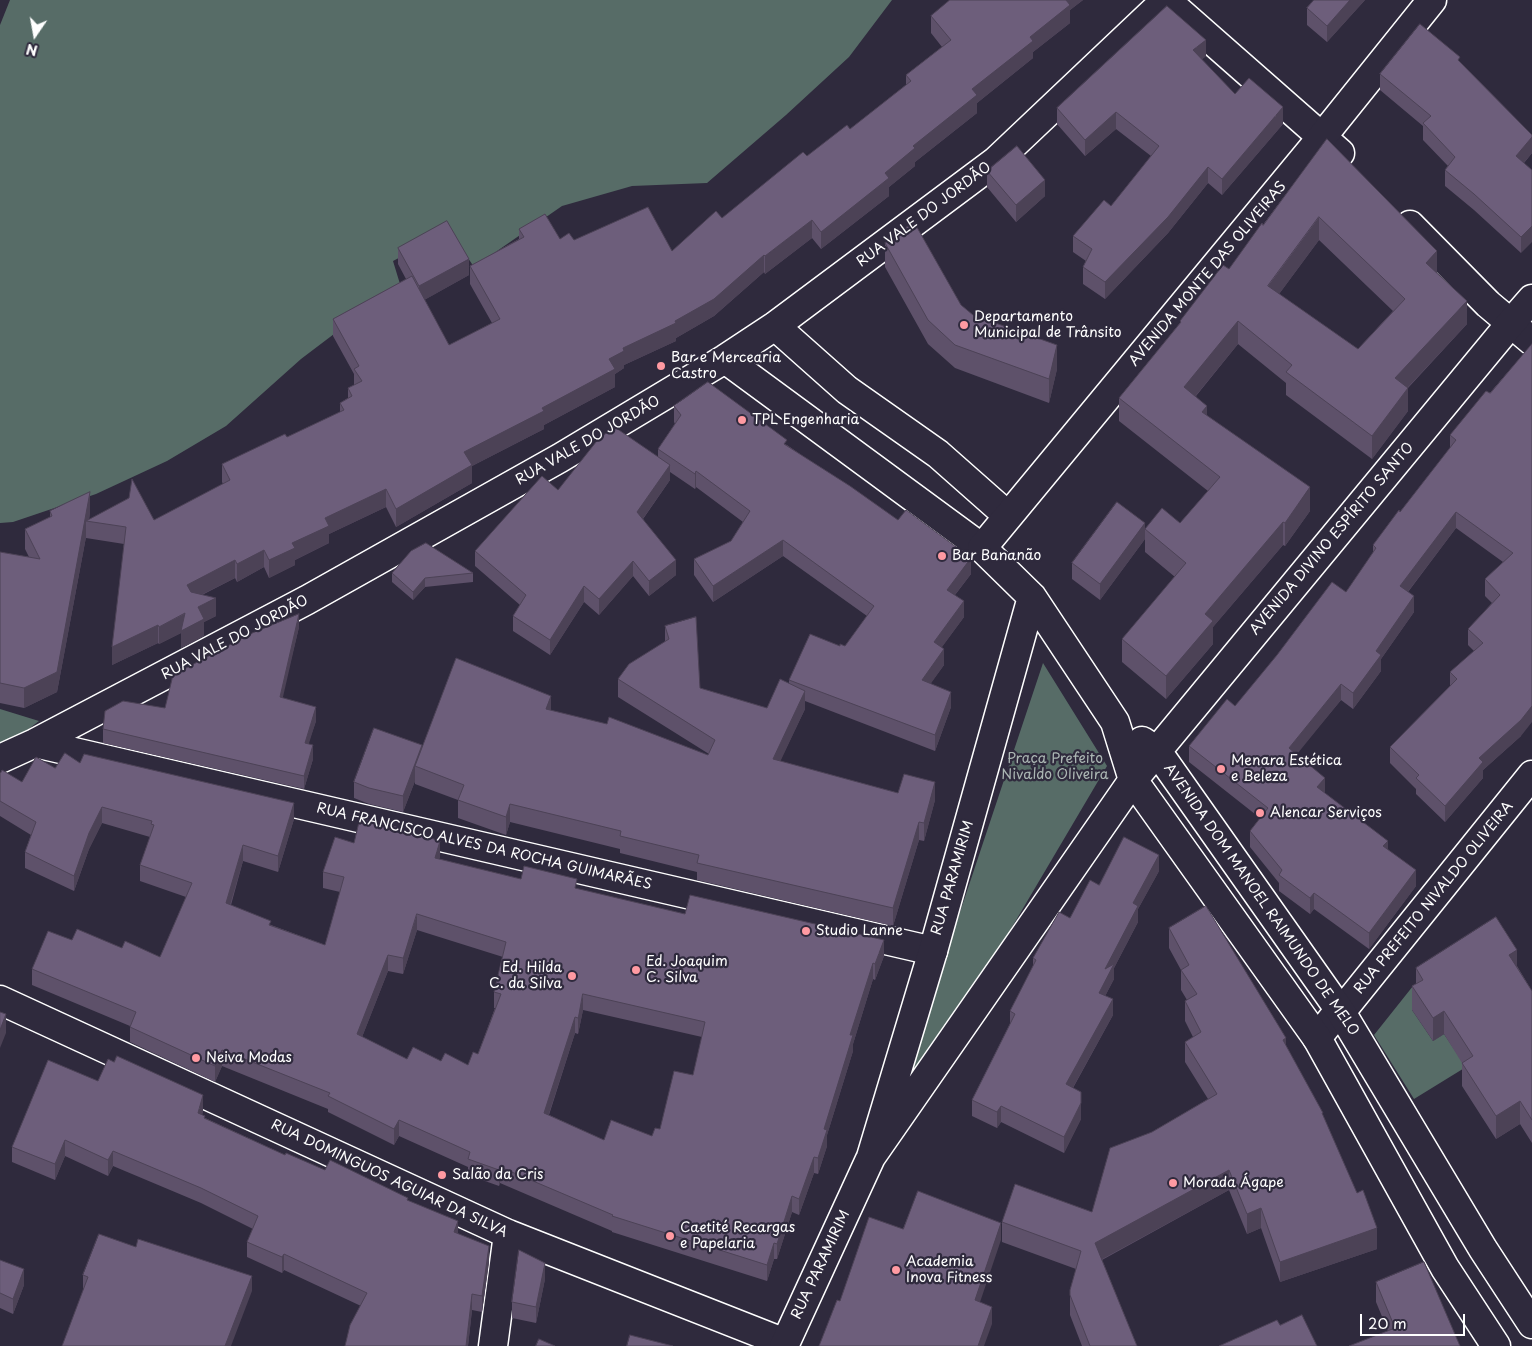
<!DOCTYPE html>
<html>
<head>
<meta charset="utf-8">
<style>
  body { margin:0 }
  #map { position:relative; width:1532px; height:1346px; overflow:hidden; background:#2f2a3d; font-family:"Playpen Sans",sans-serif }
  canvas { display:block }
  .north { position:absolute; left:10px; top:10px; width:50px; height:50px; -webkit-text-stroke:4px #2f2a3d; paint-order:stroke; rotate:192deg; font-size:14px; font-weight:700; line-height:20px; text-align:center; color:#fff }
  .north::after { content:''; display:block; margin:auto; width:18px; height:22px; background:#fff; clip-path:polygon(50% 0,100% 100%,50% 72%,0 100%) }
  .scale { position:absolute; left:1360px; top:1314px; width:105px; height:22px; box-sizing:border-box; border:2px solid #fff; border-top:0; padding-left:6px; font-size:15px; line-height:18px; white-space:nowrap; color:#fff; -webkit-text-stroke:4px #2f2a3d; paint-order:stroke }
</style>
</head>
<body>
<div id="map">
<canvas width="1532" height="1346"></canvas>
<div class="north">N</div>
<div class="scale">20 m</div>
</div>
<script>
const c = document.querySelector('canvas').getContext('2d');
c.lineJoin = 'round';
function paint(path, color) { c.fillStyle = color; c.fill(path, 'evenodd'); }
function strokePath(path, color, width, dash) { c.strokeStyle = color; c.lineWidth = width; c.lineCap = dash ? 'butt' : 'round'; c.setLineDash(dash || []); c.stroke(path); }
function write(font, color, halo, rows, align = 'center') {
  c.font = font + ' "Playpen Sans",sans-serif'; c.lineWidth = 4.5; c.setLineDash([]); c.textBaseline = 'middle'; c.strokeStyle = halo; c.fillStyle = color; for (const [text, x, y, turn = 0] of rows) {
    c.save(); c.translate(x, y); c.rotate((+turn || 0) * Math.PI / 180); c.textAlign = isNaN(turn) ? turn : align; if (halo) c.strokeText(text, 0, 0); c.fillText(text, 0, 0); c.restore();
  }
}
paint(new Path2D(`
  M10,0h882l-43,57 -63,58 -79,68 -75,3 -70,20 -88,61 -24,-36 -57,30 7,23 -99,75 -75,67 -59,35 -71,33 -83,28 -13,1v-498z
  M1043,663l64,103 -226,383z
  M0,709l39,12 -22,17 -17,7z
  M1413,986l-1,24 21,31 11,-7 22,33 -52,32 -40,-64z`), '#576c67');
const minor = new Path2D(`
  M1166,0l174,153
  M1410,225l78,79 44,37
  M775,326l72,64 91,64 69,61
  M725,359l257,189
  M35,743l898,208
  M0,759l35,-16 272,-143 253,-142 165,-99 50,-33 221,-165 170,-161
  M0,1000l508,234 277,109
  M1317,1038l16,-20 8,-6 191,-237
  M493,1346l15,-112`);
const major = new Path2D(`
  M1432,0l-110,137 -340,411 50,49 83,125 18,58 184,258 128,230 51,78
  M1142,741l15,10 184,261 142,237 49,75
  M871,1157l262,-377 378,-457 21,-24
  M784,1346l87,-189 62,-206 99,-354`);
strokePath(minor, '#fff', 31);
strokePath(major, '#fff', 31);
strokePath(minor, '#2f2a3d', 28);
strokePath(major, '#2f2a3d', 28);
paint(new Path2D(`
  M950,0h133l-13,10v13l-37,29v6l-56,45v10l-62,49v4l-26,21v9l-68,53 -9,-11 -47,36 -1,-2 -50,44 -38,22v3l-52,24v3l-9,6v13l-71,38v4l-72,37v17l-76,44 -10,-20 -57,27v9l-34,17v5l-26,13 -5,-11 -27,15 -2,-4 -33,17 14,21 -12,6v14l-23,12v-15l-22,11 -1,-1 -46,22 12,-121 -38,-6v-1l-29,155 -33,16 -24,-5v-151l29,5 -4,-8v-20l25,-12v-6l40,1 -1,7 65,1 69,-36 -1,-2v-18l65,-27 53,-25v-9l8,-5v-10l6,-3v-11l-21,-38v-17l73,-40 -8,-15v-16l71,27 -45,25 25,45 43,-22 -22,-39v-18l49,-27v-10l41,10 112,12 50,-33 85,-62 43,-27 56,-44v-10l36,-28 -11,-14v-17z
  M1365,0l-38,42 -20,-17v-17z
  M1206,56l-5,4 34,34 48,30 -61,71 -14,-12 -40,50 -63,66 -22,-15v-17l3,-6 -13,-9v-16l38,-30 40,-50 -35,-27 -31,27 -28,-32v-16z
  M1460,62l72,73v18l-8,10 -3,90 -47,-43 -29,-24v-16l3,-4 -25,-26v-14l-43,-36v-16z
  M1327,139l110,134 30,51 -59,64v23l-36,48 -86,-64v-12l-48,-39 -42,52 11,20 103,95 -25,35 -2,-1 -70,82v17l-47,55 -44,-37v-23l53,-62 -30,-25v-23l35,-6 28,-32 -89,-70v-23l61,-75v-2l49,-52 34,-44zM1319,240l74,71 -35,38 -79,-55z
  M987,171l58,25 -29,26 -29,-35z
  M885,243l88,72 84,54 -8,34 -94,-35 -27,-24 -43,-77z
  M1532,344l-11,392 -38,34v8l-38,44 -29,-28v-5l-26,-26v-16l60,-61v-14l24,-21 -6,-6v-16l24,-26 -7,-7v-17l18,-17 -47,-34 -48,64 6,20 -33,47v12l-28,38 -12,-9 -45,54 29,39 63,57 28,36 -47,63 -55,-40 -4,5 -31,-23v-8l-29,-36v-16l10,-13 -71,-56v-16l46,-40 111,-114 27,-39v-8l27,-33 50,-64v-13l40,-42z
  M674,406l113,39 184,129 -16,21 9,22 -23,31 3,17 -14,19 21,23 -16,44 -130,-50v8l-25,52 118,32 37,7 -11,41 -5,-1 -26,86 -196,-46v-8l-77,-19v-4l-110,-27 -4,13 -48,-17v-18l-43,-16v-3l-12,31 -34,-8 -15,-6v-16l68,-35 129,-36 157,44 1,-1 -91,-57v-18l47,-37v-16l35,62 67,20 22,-24v-4l51,-34h5l22,-30 -84,-60 -70,46 -19,-27v-16l37,-18 12,-19 -47,-35 -1,2 -25,-17v8l-27,39 33,56 -27,21 -16,-20 -34,39 -15,-13 -34,53 -37,-24v-15l7,-11 -45,-39v-15l83,-61 100,-33v-8l17,-25 -1,-2z
  M1145,539l-45,61 -28,-21v-16z
  M392,573h81v9l-48,5 -12,13 -21,-18z
  M299,627l-17,70 34,24 -8,23 5,15 -9,30 -201,-46v-14l62,-21z
  M80,763l214,56 -16,53 -35,-11 -12,44 40,20 54,20 15,-53 -17,-4v-16l31,-29 86,14 -1,2 82,20 56,10 108,25 199,42 -9,24 -2,-1 -20,65v7l-26,84v11l-9,28 -4,-1 -15,42 -7,-3 -15,47h-3l-7,22 -155,-49v-1l-112,-48 -1,3 -31,-11v-8l-69,-31 -5,9 -66,-33v-3l-106,-43 -7,16 -85,-40v-16l-98,-41v-16l40,-29 50,8 38,9 26,-60 -46,-16v-16l10,-28 -48,-14 -13,26 -15,42 -49,-23v-16l6,-17 -31,-19v-42l22,8 33,-14zM417,930l86,27 -9,35v16h1l-17,46 -10,11 -27,-4 -34,-2 -45,-22 26,-66 15,3zM583,1010l119,27 -9,38 -33,54 -8,7 -48,4 -55,-25 26,-82 3,1z
  M1159,871l-21,38v13l-24,46v11l-9,17 8,19 -40,73 8,31 -17,34 -63,-31 -4,6 -25,-12v-16l38,-76v-13l23,-44v-9l37,-40 29,-33z
  M1169,928l117,118 37,70 54,133 -97,33 -19,-54 -14,6 -18,-44 -127,70 35,86h-55l-12,-31v-25l6,-21 -74,-27v-20l90,-10 60,-80 56,-33 -23,-37v-20l8,-5 -8,-16v-20l2,-1 -6,-10v-20l-12,-22z
  M1517,966l15,25v152l-12,-19 -24,15 -34,-53v-23l-18,-29 -11,7 -21,-31v-24l4,-2v-16z
  M98,1081l105,30 -1,4 3,3 80,37 123,46 50,33 31,28 -7,50 -10,-2 -4,36h-123l16,-40 -77,-36 -2,3 -35,-16v-15l6,-13 -52,-26 -88,-37 -5,10 -43,-20 -10,24 -43,-18v-15z
  M0,1260l24,25 -11,29 -13,-6z
  M83,1275l169,16 -169,-3z
  M545,1279l-9,44 -24,-5v-16z
  M1376,1282l84,64 -72,-15 -12,-29z`), '#5e516a');
paint(new Path2D(`
  M1064,0h19l-13,10v13l-37,29v6l-56,45v10l-62,49v4l-26,21v9l-68,53v-17l151,-143 58,-52z
  M1350,0h15l-38,42v-16z
  M1206,40v16l-13,11v-17z
  M1283,107v17l-61,71v-16z
  M1116,112v17l-31,27v-16z
  M1532,137v16l-16,19v-16z
  M1208,167v16l-40,50 -63,66v-17z
  M1045,180v16l-29,26v-17z
  M1319,217v23l-51,69v-23z
  M812,220v18l-47,36v-18z
  M1532,226v16l-11,11v-16z
  M1437,251v24l-11,-12z
  M764,255v17l-50,44 -38,22v3l-52,24v3l-9,6v13l-71,38v4l-72,37v17l-76,44v-18l68,-57 78,-44 81,-60 52,-27z
  M469,259v16l-50,28v-17z
  M1467,301v23l-72,77v-23z
  M1238,321v23l-54,66v-23z
  M1057,345v24l-8,34v-24z
  M1408,388v23l-36,48v-23z
  M1207,406v23l-5,-17z
  M670,465v15l-33,47v-15z
  M696,471v16l-1,2v-15z
  M1310,487v24l-25,35v-23z
  M386,489v18l-57,27v9l-34,17v5l-26,13v-18l56,-42z
  M90,492v20l-1,9h-3v16l-29,155 -33,16v-20z
  M1456,512v16l-56,74v-16z
  M1283,522v23l-70,82v17l-47,55v-23l39,-62z
  M1145,523v16l-45,61v-16z
  M783,540v16l-70,46v-16z
  M264,550v17l-27,15v-18z
  M971,558v16l-24,31v-15z
  M235,560v18l-48,24v-17z
  M676,560v15l-27,21v-15z
  M633,561v15l-34,39v-16z
  M425,578v9l-12,13v-8z
  M584,586v16l-34,53v-15z
  M1414,596v16l-33,47v12l-28,38v-16l23,-42z
  M216,598v18l-12,6v14l-23,12v-15l-22,11v-17z
  M964,601v16l-30,41v-16z
  M299,614v13l-19,83v-13z
  M158,625v18l-46,22v-18z
  M944,649v16l-22,31v-16z
  M1341,684v16l-52,64v-16z
  M805,691v18l-32,68v-18z
  M951,692v15l-16,44v-16z
  M551,696v17l-5,-4z
  M1532,706v16l-11,14 -38,34v8l-38,44v-16l34,-48z
  M316,707v14l-11,35v-13z
  M313,745v14l-9,30v-13z
  M422,745v16l-7,5v15l-12,31v-16z
  M1325,778v16l-8,-7z
  M935,782v18l-11,41v-18z
  M294,803v16l-16,53v-16z
  M510,804v18l-4,13v-18z
  M102,807v16l-13,26 -15,42v-15l15,-43z
  M919,822v18l-26,86v-18z
  M440,841v16l-5,17v-16z
  M1388,841v16l-5,-11z
  M243,845v16l-17,58v-16z
  M1159,855v16l-21,38v13l-24,46v11l-15,29v-15l6,-24 28,-66z
  M1416,870v16l-47,63v-16z
  M1314,893v16l-4,5v-16z
  M417,914v16l-14,44v-16z
  M884,940v16l-9,24v-16z
  M1517,950v23l-8,-18z
  M388,955v16l-31,79v-16z
  M873,963v16l-20,65v7l-26,84v11l-9,28v-16l6,-29 26,-94z
  M583,994v16l-5,24v-16z
  M1113,999v16l-47,85v-16z
  M1444,1011v23l-11,7v-23z
  M6,1014v19l-6,15v-18z
  M575,1017v16l-31,96v-16z
  M1286,1038v20l-3,-18z
  M222,1050v16l-7,16v-16z
  M203,1095v16l-5,18v-16z
  M1520,1101v23l-24,15v-23z
  M1081,1103v16l-17,34v-16z
  M1001,1106v16l-4,6v-16z
  M399,1120v16l-5,9v-16z
  M65,1140v16l-10,24v-16z
  M113,1151v15l-5,10v-16z
  M814,1157v16l-15,42v-16z
  M500,1167v16l-1,3v-16z
  M1229,1170v20l-134,73v-20z
  M792,1196v16l-15,47v-15z
  M1261,1208v20l-14,6v-20z
  M458,1221v16l-4,-5z
  M1001,1223v17l-26,77v-17z
  M1377,1228v21l-97,33v-20z
  M774,1243v16l-7,22v-16z
  M489,1246v16l-7,50v-16z
  M284,1254v16l-2,3v-16z
  M545,1263v16l-9,44v-16z
  M24,1269v16l-11,29v-15z
  M252,1276v15l-21,55h-7z
  M472,1294v16l-4,36h-2z
  M992,1307v17l-8,22h-6z`), '#4c4256');
const building = new Path2D(`
  M950,0h116l4,5 -40,32 3,4 -61,48 5,6 -64,51 2,2 -30,25 4,5 -68,54 -9,-12 -47,36 -1,-1 -50,44 -39,22 1,2 -53,25 1,3 -15,8 6,10 -73,39 2,3 -80,41 8,13 -76,44 -10,-20 -61,29 4,8 -37,17 3,5 -26,12 -5,-10 -27,14 -2,-4 -48,25 4,7 25,6 -18,9 6,12 -23,12 4,-18 -26,14 -1,-2 -46,22 14,-120 -40,-6 43,-23 3,-19 22,41 76,-40 -8,-16 63,-30 2,3 57,-27 -4,-7 12,-7 -4,-8 14,-7 -8,-12 5,-3 -26,-47 79,-43 37,69 51,-26 -30,-53 54,-29 -5,-8 26,-15 15,25 9,-6 5,7 74,-33 24,44 44,-40 6,7 81,-66 4,4 40,-31 3,4 61,-48 -5,-6 45,-35 -20,-24z
  M1314,0h36l-23,26 -20,-18z
  M1167,6l39,34 -13,10 42,44 14,-16 34,29 -61,72 -14,-12 -40,50 -63,65 -22,-15 9,-18 -19,-13 31,-36 7,6 48,-60 -43,-34 -31,28 -28,-32z
  M1420,24l40,33 -2,3 74,75v2l-16,19 16,14v56l-11,11 -47,-43 -29,-24 10,-13 -32,-34 8,-7 -51,-42z
  M1327,139l110,112 -11,12 41,38 -72,77 13,10 -36,48 -86,-64 6,-7 -54,-44 -54,66 23,19 -5,6 108,75 -25,36 -2,-1 -78,92 8,7 -47,55 -44,-37 64,-76 -41,-34 17,-21 18,15 40,-46 -101,-79 62,-76 -1,-1 43,-56 6,4 33,-46 1,2zM1319,217l86,82 -47,50 -90,-63z
  M1017,146l28,34 -29,25 -29,-34z
  M447,221l22,38 -50,27 -21,-38z
  M914,222l47,83 12,10 84,30 -8,34 -94,-34 -27,-25 -43,-77z
  M1532,344v362l-11,14 -42,38 4,4 -38,44 -29,-28 3,-3 -29,-28 67,-68 -7,-7 33,-29 -15,-14 32,-34 -15,-16 28,-26 -57,-41 -56,74 14,10 -38,55 5,4 -28,38 -12,-9 -52,64 36,30 -8,9 71,54 -5,5 33,24 -47,63 -55,-40 -4,5 -31,-23 3,-5 -32,-39 18,-23 -79,-62 38,-47 8,7 42,-51 55,-73 14,10 30,-44 -3,-3 26,-35 1,2 56,-72 -6,-5 36,-44 4,2z
  M708,382l79,58 -3,4 66,42 48,34 8,-10 65,48 -24,32 17,11 -30,41 10,7 -22,31 29,12 -16,43 -146,-55 21,-46 30,12v-2l5,2 29,-40 -91,-66 -70,46 -19,-27 37,-18 19,-30 -54,-40 -1,3 -37,-25 23,-34 -7,-9z
  M616,428l54,37 -33,47 39,48 -27,21 -16,-20 -34,38 -15,-13 -34,54 -37,-24 13,-21 -51,-44 67,-75 16,14 42,-53z
  M90,492l-33,180 -33,16 -24,-5v-131l40,7 -15,-30 27,-13 -2,-5z
  M1117,502l28,21 -45,61 -28,-21z
  M426,543l47,30 -48,5 -12,14 -21,-19 19,-22z
  M299,614l-19,83 36,10 -11,36 8,2 -9,31 -201,-47 2,-18 18,-10 42,7 8,-33 77,-41z
  M696,617l4,71 67,20 13,-29 25,12 -32,68 125,34 6,-19 31,8 -11,41 -5,-1 -26,86 -196,-45 2,-8 -79,-19 1,-5 -111,-27 -4,13 -48,-17 6,-15 -49,-19 41,-108 95,38 -5,13 61,15 2,-7 99,38 7,-15 -97,-61 11,-15 40,-25 -4,-13z
  M374,728l48,17 -19,51 -34,-8 -15,-6z
  M65,753l15,10 4,-9 210,49 -16,53 -35,-11 -17,58 45,18 -2,4 56,20 19,-68 -21,-5 12,-35 19,6 6,-25 33,8 47,15 -5,17 86,21 3,-13 53,13 -2,9 110,26 5,-19 194,45 -9,24 -2,-1 -23,72h3l-29,94 3,1 -9,28 -4,-1 -15,42 -7,-3 -15,48 -3,-1 -7,22 -155,-49 1,-1 -113,-48 -1,3 -31,-11 2,-7 -71,-32 -5,9 -66,-33 2,-3 -108,-43 -7,16 -85,-39 6,-15 -104,-43 16,-38 24,9 5,-11 45,19 3,-7 35,16 32,-74 -52,-18 14,-40 -3,-1 1,-3 -50,-14 -13,26 -15,43 -49,-24 11,-30 -36,-21v-27l2,-4 20,12 14,-25 19,11zM417,914l89,28 -12,50 7,2 -23,60 -5,-2 -5,13 -23,-12 -4,8 -28,-14 -6,12 -50,-25 31,-79 15,3zM583,994l122,28 -12,53 -19,-4 -14,58 -5,-1 -3,8 -41,-16 -7,20 -60,-27 31,-96 3,1z
  M1124,837l35,18 -26,48 5,3 -33,63 9,-5 -15,29 14,6 -47,85 15,8v11l-17,34 -63,-31 -4,6 -25,-12 43,-86 -5,-3 26,-51 -3,-2 26,-46 11,6 20,-38 9,5z
  M1206,906l80,132 -3,2 40,73h-1l35,80 6,-3 14,38 -97,34 -19,-54 -14,6 -18,-44 -134,73 42,103h-47l-20,-51v-5l11,-39 -79,-29 13,-38 77,28 18,-64 42,-16 65,-38 -32,-52 16,-10 -16,-31 12,-7 -16,-24 8,-5 -20,-37z
  M1496,917l21,33 -8,5 23,36v129l-12,-19 -24,15 -34,-53 11,-7 -29,-45 -11,7 -21,-32 11,-6 -7,-12z
  M0,1012l6,2 -6,16z
  M117,1056l86,39 -5,18 7,3 -1,2 81,37 1,-2 39,17 5,-10 78,38 -1,2 51,21 -4,11 35,14 -7,50 -10,-2 -6,52h-121l5,-21 17,-32 -83,-39 -2,3 -35,-15 11,-26 -57,-28 -88,-37 -5,9 -43,-20 -10,24 -43,-17 36,-87 50,21 10,-22 6,3z
  M918,1191l83,32 -26,77 17,7 -14,39h-159l18,-46 3,1 29,-84 34,12z
  M99,1234l37,13 2,-8 114,37 -27,70h-163l26,-69 -5,-2z
  M519,1250l26,13 -9,44 -24,-5z
  M0,1260l24,9 -11,30 -13,-6z
  M1424,1262l36,84h-111l46,-18 -19,-46z
  M1302,1315l15,31h-98l58,-26 3,5z
  M630,1335l43,11h-46z
  M539,1339l16,7h-19z`);
paint(building, '#6d5e7b');
strokePath(building, '#4c4256', 1);
for (const [x, y, r, color] of [
  [964,325,5,"#ff9aa2"],
  [661,366,5,"#ff9aa2"],
  [742,420,5,"#ff9aa2"],
  [942,556,5,"#ff9aa2"],
  [1221,769,5,"#ff9aa2"],
  [1260,813,5,"#ff9aa2"],
  [806,931,5,"#ff9aa2"],
  [636,970,5,"#ff9aa2"],
  [572,976,5,"#ff9aa2"],
  [196,1058,5,"#ff9aa2"],
  [442,1175,5,"#ff9aa2"],
  [1173,1183,5,"#ff9aa2"],
  [670,1236,5,"#ff9aa2"],
  [896,1270,5,"#ff9aa2"]
]) { const dot = new Path2D(); dot.arc(x, y, r, 0, 2 * Math.PI); c.fillStyle = color; c.fill(dot); strokePath(dot, '#2f2a3d', 2); }
write('14px', '#fff', '#2f2a3d', [
  ["RUA VALE DO JORDÃO",924,215,-37],
  ["AVENIDA MONTE DAS OLIVEIRAS",1208,274,-50],
  ["RUA VALE DO JORDÃO",588,441,-30],
  ["AVENIDA DIVINO ESPÍRITO SANTO",1332,539,-50],
  ["RUA VALE DO JORDÃO",235,638,-28],
  ["RUA FRANCISCO ALVES DA ROCHA GUIMARÃES",484,847,13],
  ["RUA PARAMIRIM",953,878,-74],
  ["RUA PREFEITO NIVALDO OLIVEIRA",1434,898,-51],
  ["AVENIDA DOM MANOEL RAIMUNDO DE MELO",1261,900,55],
  ["RUA DOMINGUOS AGUIAR DA SILVA",389,1179,25],
  ["RUA PARAMIRIM",821,1265,-65]
]);
write('14px', '#fff', '#2f2a3d', [
  ["Departamento",974,317],
  ["Municipal de Trânsito",974,333],
  ["Bar e Mercearia",671,358],
  ["Castro",671,374],
  ["TPL Engenharia",752,420],
  ["Bar Bananão",952,556],
  ["Menara Estética",1231,761],
  ["e Beleza",1231,777],
  ["Alencar Serviços",1270,813],
  ["Studio Lanne",816,931],
  ["Ed. Joaquim",646,962],
  ["C. Silva",646,978],
  ["Ed. Hilda",562,968,"right"],
  ["C. da Silva",562,984,"right"],
  ["Neiva Modas",206,1058],
  ["Salão da Cris",452,1175],
  ["Morada Ágape",1183,1183],
  ["Caetité Recargas",680,1228],
  ["e Papelaria",680,1244],
  ["Academia",906,1262],
  ["Inova Fitness",906,1278]
], 'left');
write('14px', '#abb6b3', '#2f2a3d', [
  ["Praça Prefeito",1055,759],
  ["Nivaldo Oliveira",1055,775]
]);
</script>
</body>
</html>
